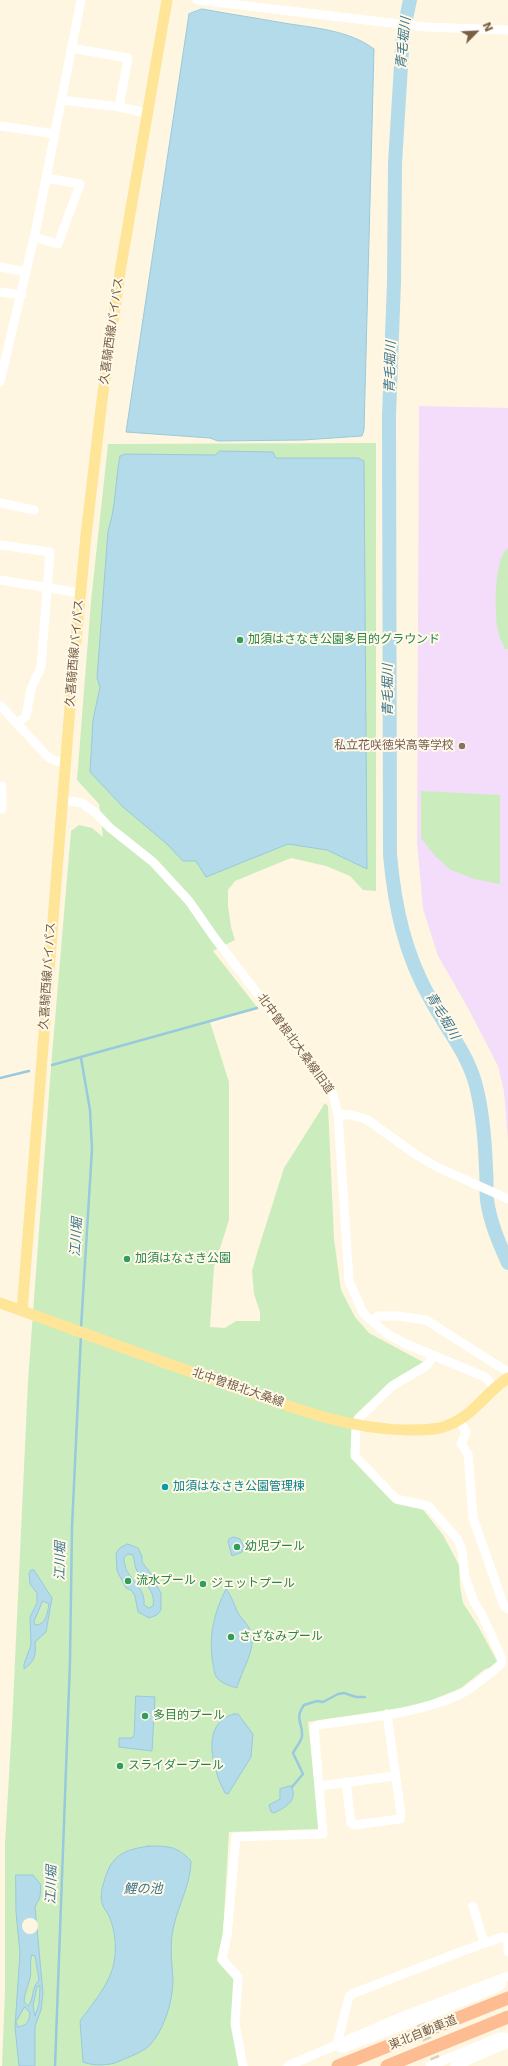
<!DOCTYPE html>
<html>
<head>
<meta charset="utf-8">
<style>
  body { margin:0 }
  #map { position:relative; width:508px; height:2066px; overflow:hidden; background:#fef6e1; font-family:"DejaVu Sans",sans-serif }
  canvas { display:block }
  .north { position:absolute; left:456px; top:12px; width:40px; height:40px; -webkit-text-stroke:3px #fff9e9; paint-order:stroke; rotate:66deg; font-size:11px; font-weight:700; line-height:16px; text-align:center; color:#775e45 }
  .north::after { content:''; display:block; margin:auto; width:14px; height:18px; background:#775e45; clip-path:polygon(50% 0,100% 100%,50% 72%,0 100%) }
</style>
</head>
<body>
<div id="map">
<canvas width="508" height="2066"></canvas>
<div class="north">N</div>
</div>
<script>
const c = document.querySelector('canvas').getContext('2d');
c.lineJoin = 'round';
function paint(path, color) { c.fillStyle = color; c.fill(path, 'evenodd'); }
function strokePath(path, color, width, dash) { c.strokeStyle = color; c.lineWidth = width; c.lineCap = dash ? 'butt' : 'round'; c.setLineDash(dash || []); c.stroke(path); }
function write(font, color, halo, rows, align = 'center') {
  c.font = font + ' "DejaVu Sans","Noto Sans JP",sans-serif'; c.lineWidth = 4; c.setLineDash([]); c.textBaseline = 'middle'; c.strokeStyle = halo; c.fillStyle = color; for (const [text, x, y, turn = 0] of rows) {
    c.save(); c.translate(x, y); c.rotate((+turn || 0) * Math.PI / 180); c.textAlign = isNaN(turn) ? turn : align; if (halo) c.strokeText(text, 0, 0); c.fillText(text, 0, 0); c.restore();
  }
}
paint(new Path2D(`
  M419,406l89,2v733l-4,-50 -6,-25 -30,-58 -30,-52 -15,-47 -6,-67z`), '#f3ddfa');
paint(new Path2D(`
  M376,443v448l-13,-1 -13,-14 -24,-10 -35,-8 -56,23 -7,9v16l3,21 4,13 -22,11 44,56 -47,15 19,60v138l-15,47 -4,60 15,1 11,-7h24v-9l-6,-18 -2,-23 6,-21 26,-82 41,-65 3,3 6,133 7,51 14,27 14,16 54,29 -28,17 -40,36 -3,42 42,45 27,5 22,28 16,30 1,21 3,17 15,23 19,35 -3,6 -9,2 -24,19 -41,17 -112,17 11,107 -90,3 -6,101 -6,28 17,19 5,86h-237l3,-75v-148l7,-118 16,-344 23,-314 20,-236 8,-6 13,3 11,9 -4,-33 -22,-24 14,-179 17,-157z
  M508,548v101h-3c-2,-5 -5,-10 -6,-14 -5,-17 -6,-77 9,-87z
  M421,791l79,4v89l-26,-5 -23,-9 -16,-14 -14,-18z`), '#cbedbe');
const water = new Path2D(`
  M202,9c27,5 54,9 82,14 30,5 65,7 90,26l-10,381 -2,6 -59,4 -85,1 -8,-3 -84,-6 63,-418z
  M220,451l53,1 3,6h82l6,3 3,408 -40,-19 -39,-6 -82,33 -10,-16h-13l-16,-17 -44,-37 -33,-35 3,-52 7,-33 -3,-9 11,-147c8,-24 7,-49 12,-75l5,-2 90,1z
  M234,1537l6,2 4,7 -2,6 -10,4 -4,-14 1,-3z
  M128,1544l10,4 4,8v6l10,13 -1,1 10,17v17l-4,5 -8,3 -11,-6 -3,-16 -4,-6 -5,-2 -9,-17 -1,-18 4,-5zM128,1554l5,1c2,6 1,11 4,16 6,12 19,20 16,35l-4,2 -5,-3c2,-21 -20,-25 -20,-47z
  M31,1570h3l18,28 -6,34 -11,10c1,14 0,19 -11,27v-5l7,-19 -1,-28 7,-14v-10l-7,-9 -1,-10zM43,1601l6,3c-2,9 -2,21 -14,21l-1,-3z
  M226,1589c6,7 8,16 12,24 4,6 10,12 13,18 6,18 -10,40 -14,57 -7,-2 -14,-4 -19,-9 -4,-4 -4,-10 -5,-15 -5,-26 1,-52 13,-75z
  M136,1696l19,1 -3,54 -33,-4v-9h13l2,-3z
  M234,1714h4l15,20 -2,23 -23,37 -3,-1c-12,-23 -26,-70 9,-79z
  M291,1786c8,14 -6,22 -17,27l-3,-1 -2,-7 11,-6v-10z
  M149,1846c20,0 28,0 42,15 0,22 -12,43 -17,64 -5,19 -2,36 -1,55 0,21 -9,50 -23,65 -7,7 -21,12 -30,16 -11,5 -27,5 -37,1l-3,-41c12,-17 27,-33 33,-54 4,-16 3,-35 -4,-51 -2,-4 -6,-8 -7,-13 -2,-5 0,-16 2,-21 7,-27 19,-32 45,-36z
  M16,1875h17l8,10 -1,12 -5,10 8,86 -2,17 -6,16v40h-16l-4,-39 5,-74 -4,-41zM32,1955l3,1 4,24c-9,10 -4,18 -11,26l-4,-4c1,-11 4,-15 6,-24 2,-8 -1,-16 2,-23zM40,1986l-1,18 -4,12 -2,-10 4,-19zM25,2007l5,6c-1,9 -3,12 -12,14l-2,-5z`);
paint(water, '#b4dbe9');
strokePath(water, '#99c9dc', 1);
paint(new Path2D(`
  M22 1926a8 8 0 1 1 16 0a8 8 0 1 1-16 0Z`), '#fef6e1');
strokePath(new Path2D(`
  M52,1065l205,-57
  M0,1078l29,-7
  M81,1328l11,-179 -2,-39 -9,-52
  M292,1787l11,-13 -10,-21c3,-6 8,-11 9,-17 1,-13 -8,-17 2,-31l13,-4 6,1 15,-8 6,-1 12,4h9
  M55,2066l15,-405 2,-134 9,-192`), '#99c9dc', 2.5);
strokePath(new Path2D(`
  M410,0l-7,33 -8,130 -1,119 -5,134 1,439c5,54 15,100 42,147 15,27 34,50 43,80 8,29 10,58 11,87 1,10 0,21 1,31 3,22 12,43 21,63`), '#b4dbe9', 14);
strokePath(new Path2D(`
  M419,2019l18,44`), '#dcd0ba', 9, [9, 4.5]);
strokePath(new Path2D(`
  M197,0l228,27 83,3
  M61,100l58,7 9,-49 -57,-10
  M119,107l28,6
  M0,126l55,8
  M34,237l24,7 22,-60 -34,-6
  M0,267l26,5
  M0,292l22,3
  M0,382l36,-153 45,-229
  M0,503l34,7
  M0,545l50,7 -9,115 -10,22 -5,27 -9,8
  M0,580l80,13
  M0,705l48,52 8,4 9,1
  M0,786h2v23h-2
  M63,800l19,3 15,11 12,13 44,35 36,39 25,36 115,150 4,8 5,19 11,167 14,32 24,21 19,10 79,33 10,11
  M338,1114l13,1 15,4 49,35 22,13 71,32
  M373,1322l5,-6h20l28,4 82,52
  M459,1419l7,13 -5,12 7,10 5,64 31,88 4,3
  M346,1782l5,41 3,2 46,-6 1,-5 -14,-100
  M319,1786l76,-10
  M473,1906l11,37
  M508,1941v11
  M337,2044l12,-47 3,-3 108,-42 42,-15 6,1
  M337,2044l3,4h4l79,-30 73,-30 5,-3 1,-7
  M243,2066l-8,-42 3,-47 -16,-18 5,-23 9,-99 87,-3 -9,-106 4,-3c47,-7 97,-11 141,-30 14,-7 30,-21 42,-31l1,-4 -4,-10 -16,-35 -8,-13 -9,-25 -3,-26 -4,-11 -30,-34 -32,-7 -41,-43 1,-32 2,-5 34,-33 34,-20 8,-10
  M288,2066l113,-49 107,-41
  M430,2066l70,-29h5l3,5
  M455,2066l53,-23`), '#fff', 9);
strokePath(new Path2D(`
  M0,1303c73,26 144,53 217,78 61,21 124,48 190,49 11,0 23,0 33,-2 33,-9 43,-34 68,-50
  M22,1311l49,-617 15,-159 16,-135 19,-134 46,-266`), '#ffe597', 11);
strokePath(new Path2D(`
  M338,2066l170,-68
  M387,2066l121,-49`), '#febc92', 13);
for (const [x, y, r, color] of [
  [240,640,4,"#2e9e5b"],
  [462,746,4,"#8d6e63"],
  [127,1259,4,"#2e9e5b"],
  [165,1487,4,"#0f9aa8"],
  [237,1547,4,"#2e9e5b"],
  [128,1581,4,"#2e9e5b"],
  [203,1584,4,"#2e9e5b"],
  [231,1637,4,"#2e9e5b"],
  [145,1716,4,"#2e9e5b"],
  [120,1766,4,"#2e9e5b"]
]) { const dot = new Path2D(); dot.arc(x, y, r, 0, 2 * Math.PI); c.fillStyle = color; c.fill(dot); strokePath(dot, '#fff9e9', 1.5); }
write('12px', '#775e45', '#fff9e9', [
  ["久喜騎西線バイパス",112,331,-82],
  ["久喜騎西線バイパス",75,653,-85],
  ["久喜騎西線バイパス",48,976,-86],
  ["北中曽根北大桑線旧道",295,1044,54],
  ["北中曽根北大桑線",238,1388,19],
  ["東北自動車道",423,2033,-22]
]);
write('12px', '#27864d', '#fff9e9', [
  ["加須はさなき公園多目的グラウンド",248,640],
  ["加須はなさき公園",135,1259],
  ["幼児プール",245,1547],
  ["流水プール",136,1581],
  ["ジェットプール",211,1584],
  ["さざなみプール",239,1637],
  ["多目的プール",153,1716],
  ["スライダープール",128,1766]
], 'left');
write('12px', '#785e54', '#fff9e9', [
  ["私立花咲徳栄高等学校",454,746]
], 'right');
write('12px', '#0d838f', '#fff9e9', [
  ["加須はなさき公園管理棟",173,1487]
], 'left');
write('italic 13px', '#3d758d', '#fff9e9', [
  ["青毛堀川",404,43,-84],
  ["青毛堀川",391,367,-88],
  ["青毛堀川",389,690,-90],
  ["青毛堀川",442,1016,59],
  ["江川堀",77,1237,-87],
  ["江川堀",61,1561,-89],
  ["江川堀",52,1885,-88],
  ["鯉の池",143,1890]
]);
</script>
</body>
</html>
